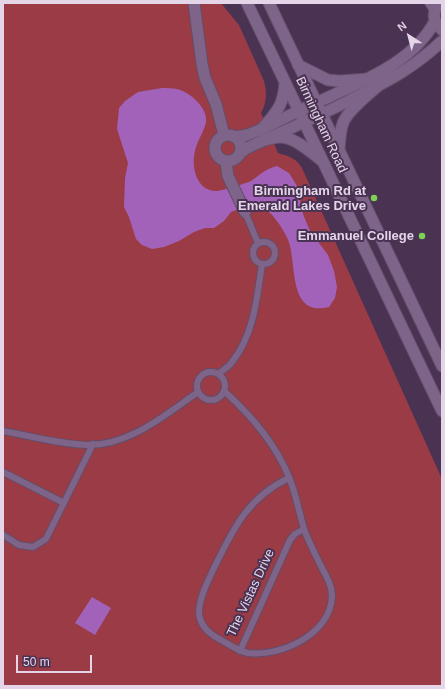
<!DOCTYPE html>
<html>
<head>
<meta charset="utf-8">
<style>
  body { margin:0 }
  #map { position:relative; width:445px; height:689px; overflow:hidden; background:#4a3253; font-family:Arial,sans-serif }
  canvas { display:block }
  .frame { position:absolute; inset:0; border:4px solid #e4d5e9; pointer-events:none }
  .north { position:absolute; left:389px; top:16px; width:40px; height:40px; -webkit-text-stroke:3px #4a3253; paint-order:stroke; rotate:324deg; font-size:11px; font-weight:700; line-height:16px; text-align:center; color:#e4d5e9 }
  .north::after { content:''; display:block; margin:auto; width:14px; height:18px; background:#e4d5e9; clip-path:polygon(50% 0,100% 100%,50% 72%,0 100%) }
  .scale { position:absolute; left:16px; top:655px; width:76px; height:18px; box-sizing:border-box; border:2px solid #e4d5e9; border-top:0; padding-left:5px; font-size:12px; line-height:14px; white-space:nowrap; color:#e4d5e9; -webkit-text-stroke:3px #4a3253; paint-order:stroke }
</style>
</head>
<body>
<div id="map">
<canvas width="445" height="689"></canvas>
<div class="frame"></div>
<div class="north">N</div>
<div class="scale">50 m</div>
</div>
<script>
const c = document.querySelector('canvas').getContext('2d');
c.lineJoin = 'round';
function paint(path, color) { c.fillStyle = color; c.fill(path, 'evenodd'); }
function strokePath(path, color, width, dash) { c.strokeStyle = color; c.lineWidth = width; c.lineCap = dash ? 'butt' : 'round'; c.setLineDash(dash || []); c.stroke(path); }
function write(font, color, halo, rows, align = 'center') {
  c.font = font + ' Arial,sans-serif'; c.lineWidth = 4; c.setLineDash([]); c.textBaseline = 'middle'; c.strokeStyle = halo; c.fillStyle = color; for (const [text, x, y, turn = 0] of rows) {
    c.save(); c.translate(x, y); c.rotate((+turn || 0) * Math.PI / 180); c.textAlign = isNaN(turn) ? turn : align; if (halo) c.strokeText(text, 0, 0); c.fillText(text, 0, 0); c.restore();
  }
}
paint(new Path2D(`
  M3,3h218l18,22 25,56c3,11 3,21 -3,32l17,40c11,3 19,6 24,15l140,311v207h-439z`), '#9a3b45');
paint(new Path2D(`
  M162,88c5,0 11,0 15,1 13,3 31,19 29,33 -2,10 -9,19 -11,29 -4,15 1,39 20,40 4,1 32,-8 36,-10 10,-7 14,-12 26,-15l12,7 8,13 6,28 7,17 18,24 6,16 3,16 -2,11 -6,9c-39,10 -33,-38 -39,-61 -2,-11 -16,-31 -25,-38 -3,-3 -8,-4 -11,-5l-23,9 -7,9 -10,7h-9l-11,4 -15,9 -15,6 -12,2 -10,-4 -6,-6 -7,-22 -5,-10 1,-29 3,-15 -11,-34 2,-21 6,-7 13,-9z
  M92,597l19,11 -16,27 -20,-12z`), '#a362ba');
const service = new Path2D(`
  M428,3l6,9
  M245,212l13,31
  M253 253a11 11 0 1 1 22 0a11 11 0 1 1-22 0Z
  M197 386a14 14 0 1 1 28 0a14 14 0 1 1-28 0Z
  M218,374c5,-4 11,-7 14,-12 22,-27 25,-65 30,-98
  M224,391c27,24 51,52 65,86 7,17 10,35 15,52 4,11 10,23 15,33 5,11 13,21 13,34 -1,38 -51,61 -84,57 -10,-2 -18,-8 -27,-13 -12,-6 -22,-15 -22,-29 1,-15 9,-30 15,-43 19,-39 34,-71 75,-90
  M3,431c28,5 56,13 84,14 42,1 78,-30 111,-53
  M3,472l61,31
  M3,535l16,10 14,2 13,-8 47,-95
  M240,651l50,-111 5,-6 9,-5`);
const minor = new Path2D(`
  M194,3l8,61 3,14 11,26 8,31
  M440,3c-9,9 -7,19 2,27
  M215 148a13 13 0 1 1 26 0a13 13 0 1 1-26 0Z
  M234,137l13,-2 15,-6c22,-11 44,-22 67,-32 38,-18 85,-36 106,-76
  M240,153l7,-5c37,-17 75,-33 111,-52 32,-16 58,-30 84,-55
  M226,162l2,14 17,36`);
const tertiary = new Path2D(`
  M247,3l38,79 157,329
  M269,3l173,363
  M298,65l30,15 11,1 29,-2
  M262,129c15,-18 21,-22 23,-46
  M264,140c5,-1 10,-2 15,-3 16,0 30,14 42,23
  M339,149c1,-8 1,-18 4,-26 5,-13 24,-27 35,-37`);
strokePath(service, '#624e6a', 8);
strokePath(minor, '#624e6a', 13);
strokePath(tertiary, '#624e6a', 13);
strokePath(service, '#7e6488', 6);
strokePath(minor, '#7e6488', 11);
strokePath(tertiary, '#7e6488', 11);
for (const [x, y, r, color] of [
  [374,198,4,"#7dd154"],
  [422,236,4,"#7dd154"]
]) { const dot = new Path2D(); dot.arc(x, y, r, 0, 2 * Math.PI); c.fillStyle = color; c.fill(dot); strokePath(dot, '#4a3253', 1.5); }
write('13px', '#e4d5e9', '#4a3253', [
  ["Birmingham Road",321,125,65],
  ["The Vistas Drive",251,593,-65]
]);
write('bold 13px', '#e4d5e9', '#4a3253', [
  ["Birmingham Rd at",366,191],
  ["Emerald Lakes Drive",366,206],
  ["Emmanuel College",414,236]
], 'right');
</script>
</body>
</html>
